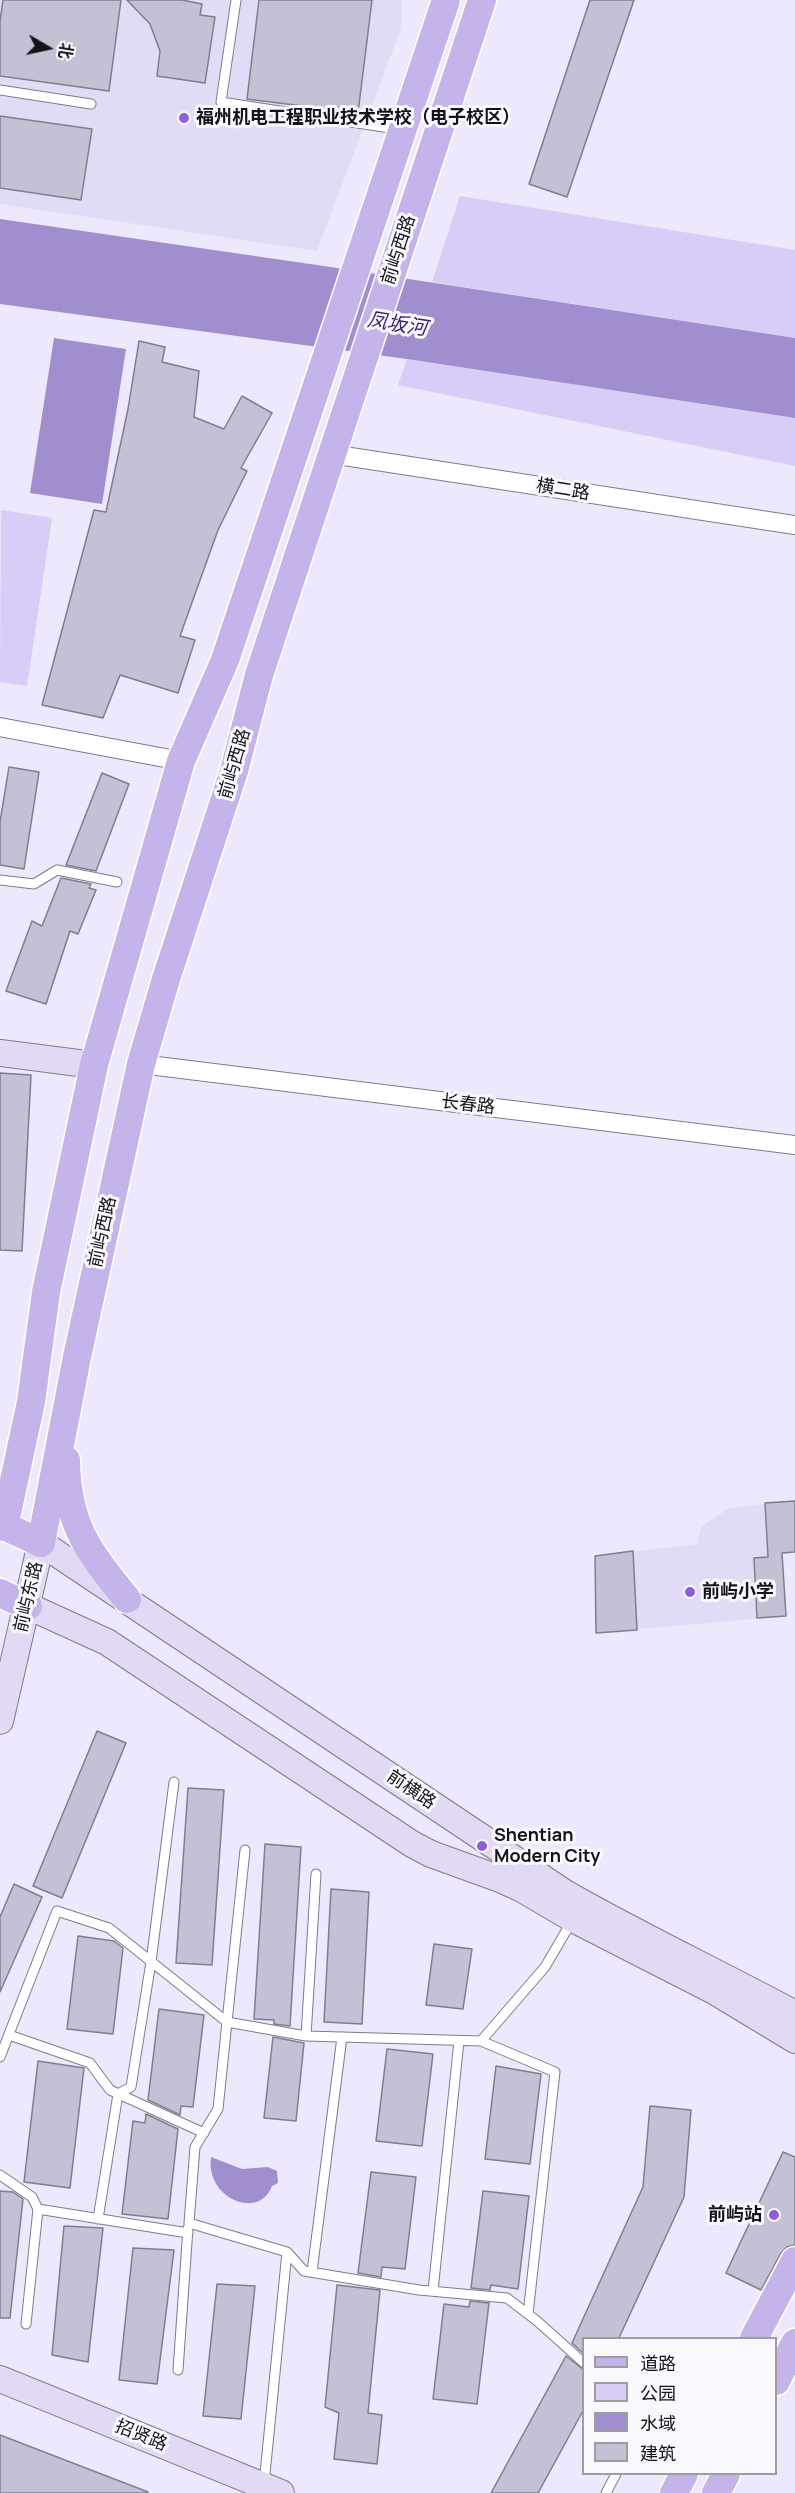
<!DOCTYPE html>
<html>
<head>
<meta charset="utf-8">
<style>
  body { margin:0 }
  #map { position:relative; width:795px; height:2493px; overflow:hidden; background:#ede8fc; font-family:Manrope,"Noto Sans SC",sans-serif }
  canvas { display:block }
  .legend { position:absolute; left:582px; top:2337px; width:195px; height:138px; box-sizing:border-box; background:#f9f8fc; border:2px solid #9e9ca2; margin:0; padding:8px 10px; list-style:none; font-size:18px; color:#15131a }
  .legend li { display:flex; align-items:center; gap:12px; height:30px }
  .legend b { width:30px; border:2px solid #9e9ca2 }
  .north { position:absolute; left:18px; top:18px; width:60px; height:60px; -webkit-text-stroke:4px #f9f8fc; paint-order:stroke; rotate:99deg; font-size:16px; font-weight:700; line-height:24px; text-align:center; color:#15131a }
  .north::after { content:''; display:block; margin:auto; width:21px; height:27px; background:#15131a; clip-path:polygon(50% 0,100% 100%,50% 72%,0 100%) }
</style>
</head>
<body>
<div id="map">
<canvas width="795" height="2493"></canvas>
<ul class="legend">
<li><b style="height:8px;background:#c5b4ea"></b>道路</li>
<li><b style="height:16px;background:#d8cdf6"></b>公园</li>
<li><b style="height:16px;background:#a18ecf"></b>水域</li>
<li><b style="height:16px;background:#c5c1d4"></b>建筑</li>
</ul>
<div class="north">北</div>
</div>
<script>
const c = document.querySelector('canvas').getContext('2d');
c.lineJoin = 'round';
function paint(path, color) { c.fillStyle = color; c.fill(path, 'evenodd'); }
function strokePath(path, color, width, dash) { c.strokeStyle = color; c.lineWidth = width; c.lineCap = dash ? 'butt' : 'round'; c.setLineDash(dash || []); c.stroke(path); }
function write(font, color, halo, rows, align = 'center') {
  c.font = font + ' Manrope,"Noto Sans SC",sans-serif'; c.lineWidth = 6; c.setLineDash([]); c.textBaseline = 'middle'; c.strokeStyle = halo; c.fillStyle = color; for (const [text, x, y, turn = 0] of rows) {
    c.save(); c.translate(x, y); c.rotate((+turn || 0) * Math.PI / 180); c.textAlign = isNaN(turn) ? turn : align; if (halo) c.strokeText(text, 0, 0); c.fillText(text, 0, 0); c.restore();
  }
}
paint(new Path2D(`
  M0,0h401l1,19 -2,12 -83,220 -317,-47z
  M795,1501v51l-13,1 4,63 -190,17 -1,-77 102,-12 4,-17 28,-19z`), '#e2dbf6');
paint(new Path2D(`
  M460,196l335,54v88l-363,-56z
  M407,359l388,59v48l-397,-81z
  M1,510l51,8 -25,168 -27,-4z`), '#d8cdf6');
paint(new Path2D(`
  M0,219l317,46 478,73v80l-388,-59 -407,-55z
  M54,338l72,11 -24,155 -72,-11z
  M211,2157l31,12 26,-2 9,4 1,12 -6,3c-13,35 -67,12 -61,-29z`), '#a18ecf');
const building = new Path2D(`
  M3,0h118l-12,91 -109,-15v-55z
  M127,0h55l20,4 -2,11 15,2 -10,66 -48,-7 3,-25 -10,-27z
  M259,0h113l-14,113 -111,-14z
  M590,0h44l-67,197 -38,-13z
  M0,116l92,13 -11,71 -81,-12z
  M139,341l26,6 -3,15 37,9 -5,46 30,12 18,-33 30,17 -31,55 6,3 -29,59 -38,106 15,4 -17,53 -58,-18 -17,43 -61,-13 52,-195 12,2 22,-103z
  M9,767l30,5 -15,97 -24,-4v-43z
  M102,773l27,11 -33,87 -30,-6z
  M61,878l30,6 -2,4 7,2 -18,44 -8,-3 -24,73 -40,-13 26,-70 10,5z
  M0,1073l31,2 -9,176 -22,-1z
  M795,1501v51l-13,1 4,63 -29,2 -3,-60 14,-1 -3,-54z
  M633,1551l4,79 -41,3 -1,-77z
  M97,1731l29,12 -64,155 -29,-12z
  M188,1788l36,2 -12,175 -36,-2z
  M265,1844l36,3 -11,179 -16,-2v-4l-20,-1z
  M14,1884l28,13 -42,95v-75z
  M331,1889l38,3 -7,132 -38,-2z
  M78,1936l36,5 9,7 -10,86 -46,-5z
  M434,1944l38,5 -9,60 -37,-4z
  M159,2009l45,6 -11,92 -12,-1 -1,9 -32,-15z
  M273,2037l31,6 -8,78 -32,-3z
  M387,2049l46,5 -11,92 -46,-5z
  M38,2061l46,7 -14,120 -46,-6z
  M496,2066l45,8 -11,90 -45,-5z
  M650,2106l41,4 -7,87 -65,141h-35v16l-12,-11 71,-156z
  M146,2114l32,15 -10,90 -46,-5 11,-93 12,2z
  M783,2152l12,5v88l-8,2 -6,6 -20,37 -35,-17z
  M371,2172l45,5 -11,92 -23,-2 -1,10 -23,-4z
  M0,2191l13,1 10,7 -13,119h-10z
  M483,2191l46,5 -11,93 -27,-4 -1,5 -19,-2z
  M64,2226l39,2 -15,134 -36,-7z
  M133,2248l41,2 -17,134 -38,-4z
  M217,2284l38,2 -14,133 -38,-3z
  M337,2285l43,5 -12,123 14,2 -5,49 -43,-5 5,-46 -14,-6z
  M470,2301l19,2 -12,101 -44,-5 11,-95 25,3z
  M566,2356l18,14v39l-46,84h-47z
  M0,2435l148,57 -1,1h-147z`);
paint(building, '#c5c1d4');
strokePath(building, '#817d8e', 1.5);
const lane = new Path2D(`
  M236,0l-15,102 169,26
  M0,90l91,14
  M0,880l34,4 23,-14 60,12
  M572,1921l-27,46 -64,74 -175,-5 -79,-14 -9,87 -23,38 -6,76 98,29 17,19 115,19 88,8 30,23 47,42
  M227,2022l18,-172
  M9,2035l81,28 20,27 94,43
  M306,2036l10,-162
  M481,2041l74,31 -27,242
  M0,2057l57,-146 52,17 118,94
  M0,2175l32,22 6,12
  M98,2219l20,-125 13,-7 20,-125 23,-180
  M312,2272l30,-235
  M433,2291l26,-250
  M26,2324l12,-115 150,24
  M178,2370l10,-142
  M264,2484l23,-232
  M606,2493l10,-19`);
const street = new Path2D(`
  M331,454l464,71
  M0,727l181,34
  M141,1064l654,81`);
const secondary = new Path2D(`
  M0,1053l94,12
  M28,1606l79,36 305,202 19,10 69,25 22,10 51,30 141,72 81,49
  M0,1721l41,-178 524,350c75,43 154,80 230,121
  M0,2379l281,114`);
const primary = new Path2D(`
  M66,1460c1,65 22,91 61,139
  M0,1524l41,19 36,-186 64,-293 25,-85 68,-208 25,-96 223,-675
  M4,1527l27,-125 15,-110 48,-227 87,-304 44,-101 221,-660
  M0,1593l28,13
  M754,2338l41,-77
  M776,2381l19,-38
  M674,2493l10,-19
  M716,2493l10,-19`);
strokePath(lane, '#7f7b8c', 11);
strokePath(street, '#7f7b8c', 20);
strokePath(secondary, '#7f7b8c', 28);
strokePath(primary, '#fff', 31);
strokePath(lane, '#fff', 9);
strokePath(street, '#fff', 18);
strokePath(secondary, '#e2daf4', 26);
strokePath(primary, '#c5b4ea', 28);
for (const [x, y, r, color] of [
  [184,118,6,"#8a5fd9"],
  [690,1592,6,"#8a5fd9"],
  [482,1846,6,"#8a5fd9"],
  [774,2215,6,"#8a5fd9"]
]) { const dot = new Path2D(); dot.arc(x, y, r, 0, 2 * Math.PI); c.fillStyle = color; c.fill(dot); strokePath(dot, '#f9f8fc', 2); }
write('bold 18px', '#15131a', '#f9f8fc', [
  ["福州机电工程职业技术学校（电子校区）",196,118],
  ["前屿小学",702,1592],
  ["Shentian",494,1836],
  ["Modern City",494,1857],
  ["前屿站",762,2215,"right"]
], 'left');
write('18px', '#15131a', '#f9f8fc', [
  ["前屿西路",399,250,-72],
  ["横二路",563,490,9],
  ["前屿西路",235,764,-74],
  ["长春路",468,1105,7],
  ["前屿西路",103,1232,-78],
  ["前屿东路",29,1597,-77],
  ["前横路",411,1790,34],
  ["招贤路",141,2436,22]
]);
write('italic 20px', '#3f216e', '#f9f8fc', [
  ["凤坂河",397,325,9]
]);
</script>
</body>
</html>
